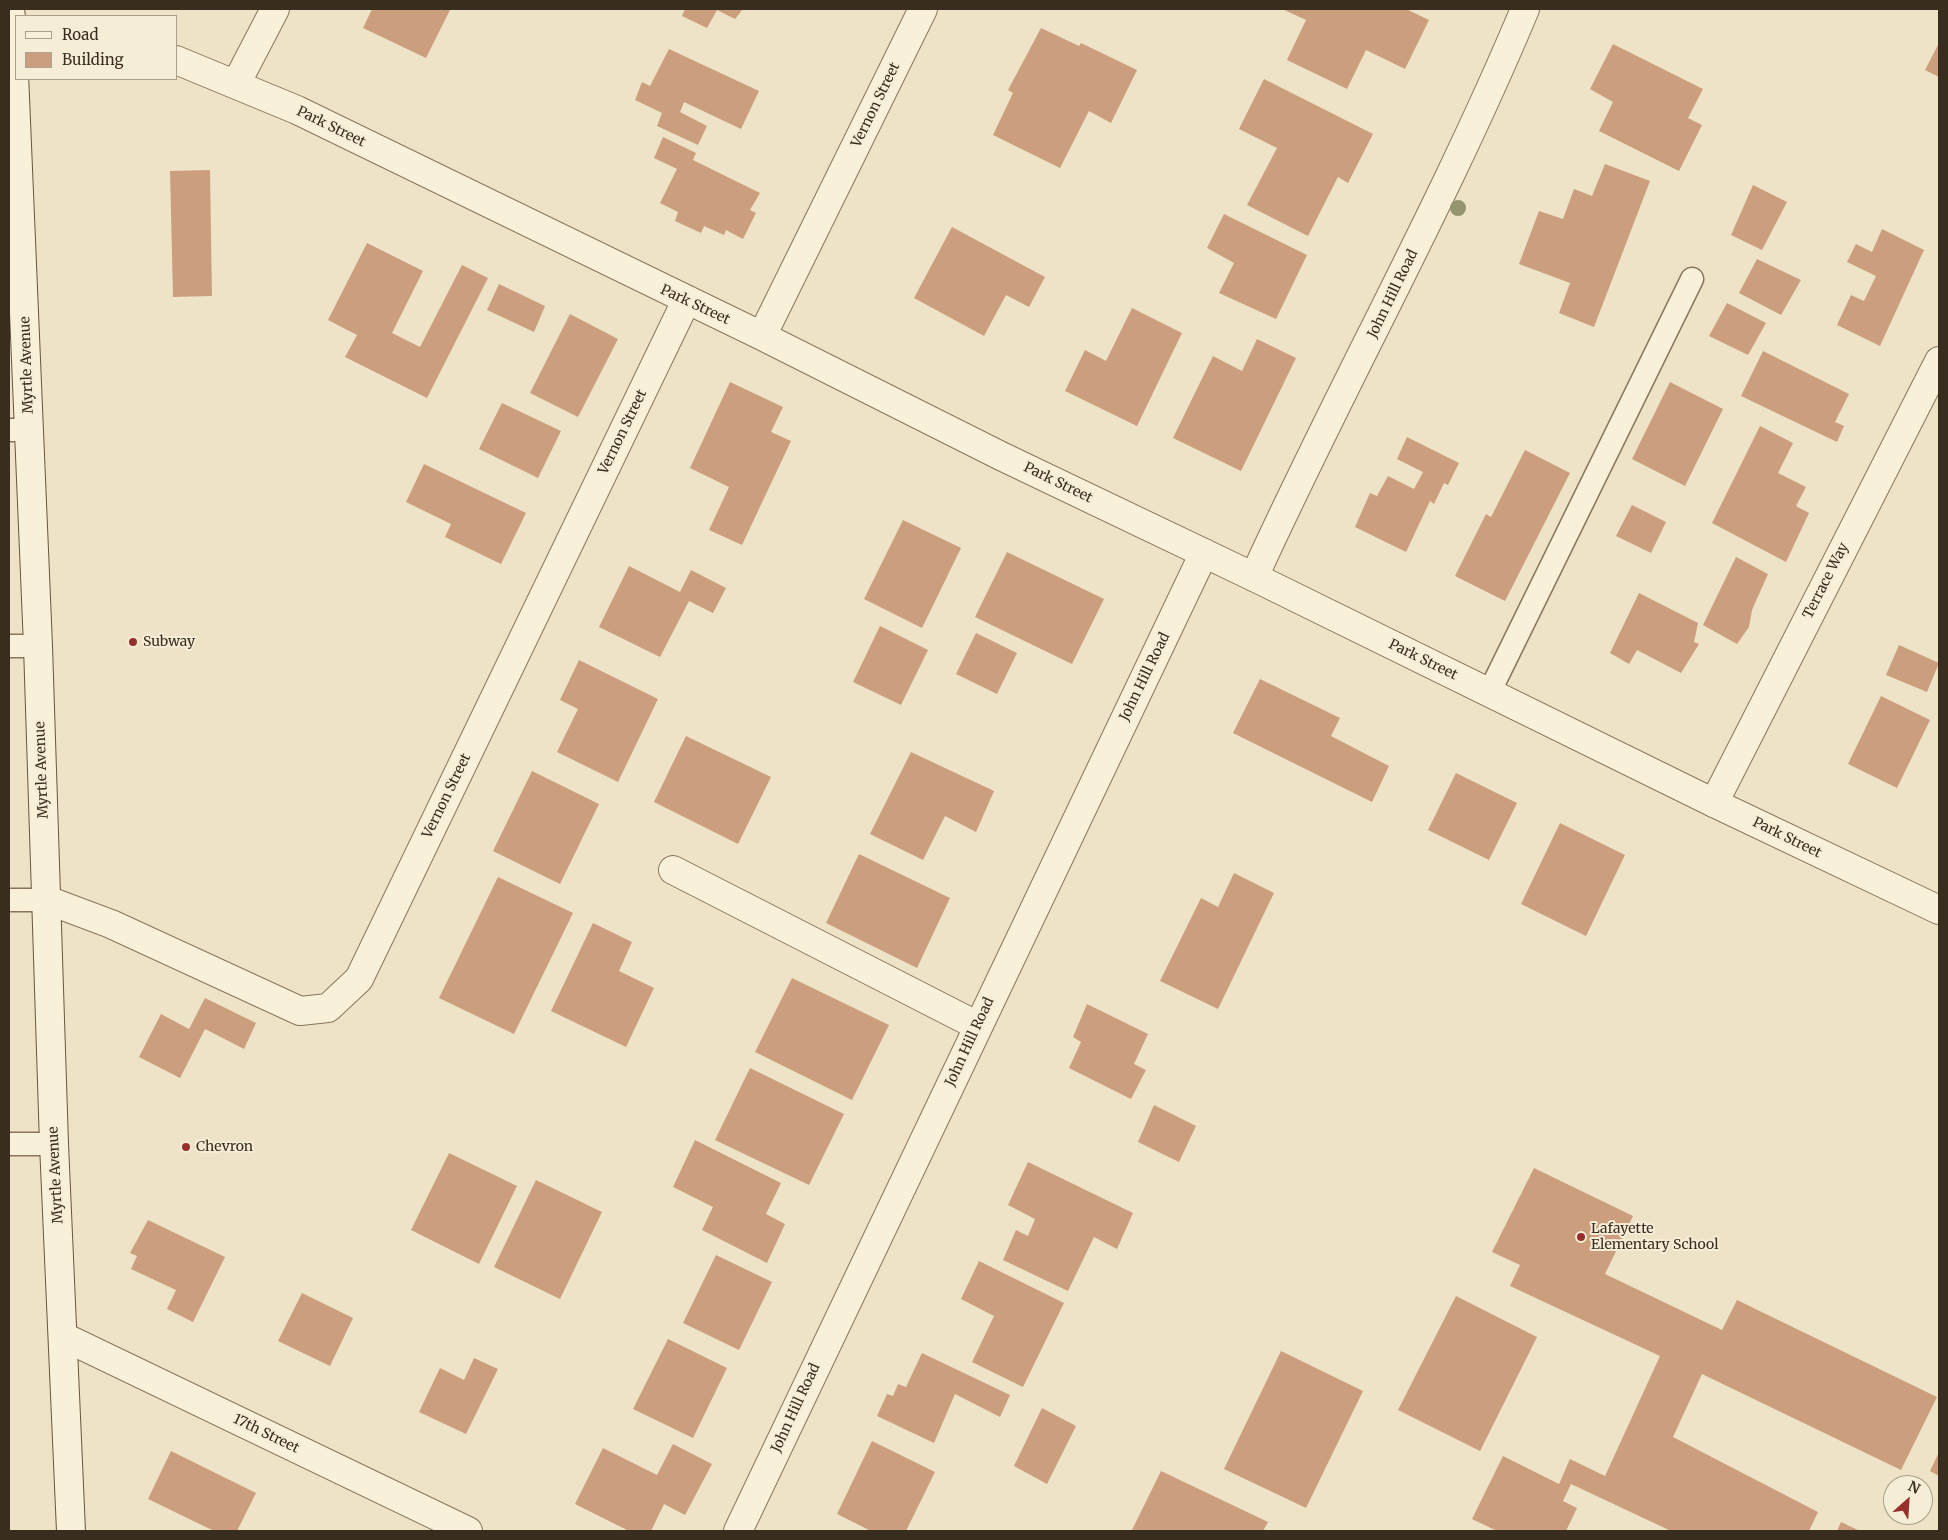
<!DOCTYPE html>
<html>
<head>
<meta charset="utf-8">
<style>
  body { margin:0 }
  #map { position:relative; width:1948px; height:1540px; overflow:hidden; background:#eee3c6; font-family:Merriweather,serif }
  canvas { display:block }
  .frame { position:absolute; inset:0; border:10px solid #392d1f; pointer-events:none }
  .legend { position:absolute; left:15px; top:15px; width:162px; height:65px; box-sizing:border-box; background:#f5edd6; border:1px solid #aaa08d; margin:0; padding:6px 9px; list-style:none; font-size:15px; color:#392d1f }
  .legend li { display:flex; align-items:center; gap:10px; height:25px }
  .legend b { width:25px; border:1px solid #aaa08d }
  .north { position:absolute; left:1883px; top:1475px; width:50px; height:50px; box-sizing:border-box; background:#f5edd6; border:1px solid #aaa08d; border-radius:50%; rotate:26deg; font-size:14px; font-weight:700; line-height:20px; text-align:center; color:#392d1f }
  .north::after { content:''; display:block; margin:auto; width:18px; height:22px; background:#972f2d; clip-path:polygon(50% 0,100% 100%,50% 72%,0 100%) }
</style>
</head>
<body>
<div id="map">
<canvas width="1948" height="1540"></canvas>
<div class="frame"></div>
<ul class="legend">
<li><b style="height:6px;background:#f8f0d9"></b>Road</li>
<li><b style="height:14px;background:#cb9f7d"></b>Building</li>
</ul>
<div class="north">N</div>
</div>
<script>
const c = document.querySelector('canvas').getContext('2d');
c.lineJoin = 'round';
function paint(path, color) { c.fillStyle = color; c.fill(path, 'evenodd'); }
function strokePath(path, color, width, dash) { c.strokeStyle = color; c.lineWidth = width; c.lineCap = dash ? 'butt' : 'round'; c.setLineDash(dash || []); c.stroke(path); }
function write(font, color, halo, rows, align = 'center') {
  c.font = font + ' Merriweather,serif'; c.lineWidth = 4; c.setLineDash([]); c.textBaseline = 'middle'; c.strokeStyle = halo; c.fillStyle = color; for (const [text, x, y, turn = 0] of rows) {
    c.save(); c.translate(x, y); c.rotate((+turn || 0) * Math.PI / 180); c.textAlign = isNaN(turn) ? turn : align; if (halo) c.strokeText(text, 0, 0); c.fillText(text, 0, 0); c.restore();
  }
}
paint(new Path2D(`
  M372,9h76l2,1 -24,48 -63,-30z
  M685,9h58l-8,10 -18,-9 -10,18 -25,-12z
  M1282,9h124l23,11 -24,49 -39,-19 -19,39 -60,-29 19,-40z
  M1041,28l38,18 2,-3 56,27 -26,53 -22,-12 -29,57 -67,-33 20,-42 -5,-3z
  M1939,43v34l-14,-7z
  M1613,44l90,45 -15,29 14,7 -23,46 -80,-40 14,-29 -23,-13z
  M669,49l90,42 -18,38 -57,-27 -4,10 27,14 -9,19 -41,-19 5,-13 -27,-13 7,-18 8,4z
  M1264,79l109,55 -25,49 -10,-6 -30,59 -61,-31 30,-57 -38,-19z
  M663,137l33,16 -3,7 67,33 -10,17 6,3 -13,26 -17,-9 -2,5 -20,-9 -3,7 -26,-12 3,-9 -18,-9 17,-34 -23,-11z
  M1605,164l45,17 -56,146 -35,-14 11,-30 -51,-19 20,-53 24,8 11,-30 18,7z
  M210,170l2,126 -39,1 -3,-126z
  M1753,185l34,17 -25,48 -31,-15z
  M1224,214l83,41 -31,64 -57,-26 15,-30 -27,-15z
  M952,227l93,50 -16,30 -23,-12 -22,41 -70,-38z
  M1882,229l42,21 -44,96 -43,-21 14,-30 13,6 12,-25 -29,-14 9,-18 16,8z
  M367,243l56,28 -31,62 28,14 42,-82 26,13 -61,120 -82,-41 12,-22 -29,-15z
  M1757,259l44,21 -20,35 -42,-22z
  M499,284l46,22 -11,26 -47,-22z
  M1727,303l39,20 -18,32 -39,-19z
  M1132,308l50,25 -45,93 -72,-35 20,-41 21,11z
  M570,314l48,25 -40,78 -48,-24z
  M1257,339l39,19 -55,113 -68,-33 40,-82 29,15z
  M1763,351l86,43 -14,28 9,4 -7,16 -96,-46z
  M730,382l53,25 -12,25 20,9 -49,104 -33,-15 20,-43 -39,-19z
  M1670,382l53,27 -38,77 -53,-27z
  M502,403l59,28 -23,47 -59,-29z
  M1760,426l33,17 -15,30 28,14 -10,19 13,7 -23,49 -74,-39z
  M1407,437l52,26 -11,22 -4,-2 -10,21 -4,-3 -24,51 -51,-25 15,-34 7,3 11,-20 26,13 9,-17 -26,-13z
  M1525,450l45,23 -65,128 -50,-25 31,-62 5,3z
  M424,464l102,49 -25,51 -56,-27 6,-13 -45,-22z
  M1632,505l34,17 -15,31 -35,-17z
  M903,520l58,28 -39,80 -58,-29z
  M1007,552l97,47 -32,65 -97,-47z
  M1736,557l32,17 -16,36 -3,17 -12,17 -34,-19z
  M629,566l51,26 11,-22 35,18 -13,25 -24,-12 -29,56 -61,-30z
  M1639,593l59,30 -4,19 5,2 -18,29 -44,-23 -8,14 -19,-11z
  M880,626l48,24 -27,55 -48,-23z
  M976,633l41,20 -20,41 -41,-20z
  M1899,645l40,18 -12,29 -41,-17z
  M579,660l79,39 -40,83 -61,-30 21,-43 -18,-9z
  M1260,679l80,39 -9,18 58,30 -17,36 -139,-69z
  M1881,696l49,24 -33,68 -49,-24z
  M686,736l85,41 -33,67 -84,-42z
  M911,752l83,39 -18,41 -31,-16 -22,44 -53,-26z
  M532,771l67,33 -39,80 -67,-33z
  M1456,773l61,30 -28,57 -61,-30z
  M1560,823l65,32 -39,81 -65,-32z
  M859,854l91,44 -33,70 -91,-45z
  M1234,873l40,20 -56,116 -58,-28 41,-83 17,9z
  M498,877l75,36 -59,121 -75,-36z
  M593,923l39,19 -13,29 35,17 -28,59 -75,-36z
  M792,978l97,47 -37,75 -97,-48z
  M205,998l51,25 -12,26 -39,-20 -25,49 -41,-21 22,-43 28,15z
  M1087,1004l61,30 -14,30 12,6 -15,29 -62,-31 12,-26 -8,-5z
  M750,1068l94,46 -35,71 -94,-45z
  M1154,1105l42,21 -17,36 -41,-20z
  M695,1140l86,43 -15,31 19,10 -18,39 -65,-33 11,-23 -40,-20z
  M449,1153l68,33 -38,78 -68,-34z
  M1028,1162l105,51 -16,36 -23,-12 -26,54 -65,-31 13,-30 12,6 7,-17 -27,-14z
  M1534,1168l99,48 -28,58 117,56 15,-30 200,97 -36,73 -199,-96 -29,63 145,75 -9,19h-138l-100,-47 -8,17 14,7 -11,23h-69l-25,-12 31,-63 56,28 11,-25 35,17 55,-120 -150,-70 10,-21 -28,-13z
  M536,1180l66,32 -42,87 -66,-32z
  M148,1220l77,37 -32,65 -26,-13 9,-19 -45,-21 6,-13 -7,-3z
  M716,1255l56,27 -33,68 -56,-27z
  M979,1261l85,42 -41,84 -51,-25 22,-46 -33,-17z
  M302,1293l51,25 -23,48 -52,-25z
  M1456,1296l81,41 -57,114 -82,-41z
  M668,1339l59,29 -34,70 -60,-29z
  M1281,1351l82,40 -57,117 -82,-39z
  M922,1353l88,42 -10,22 -45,-23 -21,49 -57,-27 10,-22 6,2 5,-12 8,3z
  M474,1358l24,11 -32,65 -47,-22 21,-44 24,12z
  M1042,1408l34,18 -29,58 -33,-18z
  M872,1441l63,31 -29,59h-35l-34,-17z
  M673,1444l39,20 -27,51 -21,-11 -13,27h-22l-54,-27 28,-56 54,27z
  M171,1451l85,42 -19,38h-23l-66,-32z
  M1939,1452v24l-9,-5z
  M1161,1471l107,51 -5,9h-128l-3,-1z
  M1841,1522l19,9h-23z`), '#cb9f7d');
const service = new Path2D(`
  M9,430h20
  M9,646h29
  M1489,693l203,-414
  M9,900h38
  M9,1144h45`);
const minor = new Path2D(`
  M236,84l39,-75
  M1254,577c87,-191 190,-374 271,-568
  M1714,803l225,-442
  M673,870l305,156
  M47,900l64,24 189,87 28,-3 31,-29 327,-678
  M64,1337l404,194
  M738,1531l466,-978`);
const tertiary = new Path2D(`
  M176,60l121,50 465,226 239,120 253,121 460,226 225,107
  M762,336l161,-327`);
const secondary = new Path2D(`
  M10,9l2,17 26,620 16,498 17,387`);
strokePath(service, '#89755c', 25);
strokePath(minor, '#89755c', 30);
strokePath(tertiary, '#89755c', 30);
strokePath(secondary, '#6b563f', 30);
strokePath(service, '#f8f0d9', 22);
strokePath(minor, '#f8f0d9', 28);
strokePath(tertiary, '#f8f0d9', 28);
strokePath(secondary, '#f8f0d9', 28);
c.fillStyle = '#93956e';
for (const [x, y] of [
  [1458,208]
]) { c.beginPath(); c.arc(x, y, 8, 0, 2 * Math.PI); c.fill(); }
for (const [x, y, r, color] of [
  [133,642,5,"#972f2d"],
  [186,1147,5,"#972f2d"],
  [1581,1237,5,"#972f2d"]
]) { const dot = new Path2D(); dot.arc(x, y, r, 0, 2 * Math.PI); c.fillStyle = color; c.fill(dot); strokePath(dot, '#f5edd6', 2); }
write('14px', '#392d1f', '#f5edd6', [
  ["Vernon Street",876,105,-64],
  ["Park Street",331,127,26],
  ["John Hill Road",1393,294,-64],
  ["Park Street",695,305,25],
  ["Myrtle Avenue",27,365,-92],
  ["Vernon Street",623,432,-64],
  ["Park Street",1058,483,26],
  ["Terrace Way",1826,581,-63],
  ["Park Street",1423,660,26],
  ["John Hill Road",1145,677,-64],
  ["Myrtle Avenue",42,770,-92],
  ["Vernon Street",447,796,-64],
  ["Park Street",1787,838,26],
  ["John Hill Road",970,1042,-65],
  ["Myrtle Avenue",56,1175,-93],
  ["John Hill Road",796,1408,-65],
  ["17th Street",266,1434,26]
]);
write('14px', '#392d1f', '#f5edd6', [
  ["Subway",143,642],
  ["Chevron",196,1147],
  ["Lafayette",1591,1229],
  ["Elementary School",1591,1245]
], 'left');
</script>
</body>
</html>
